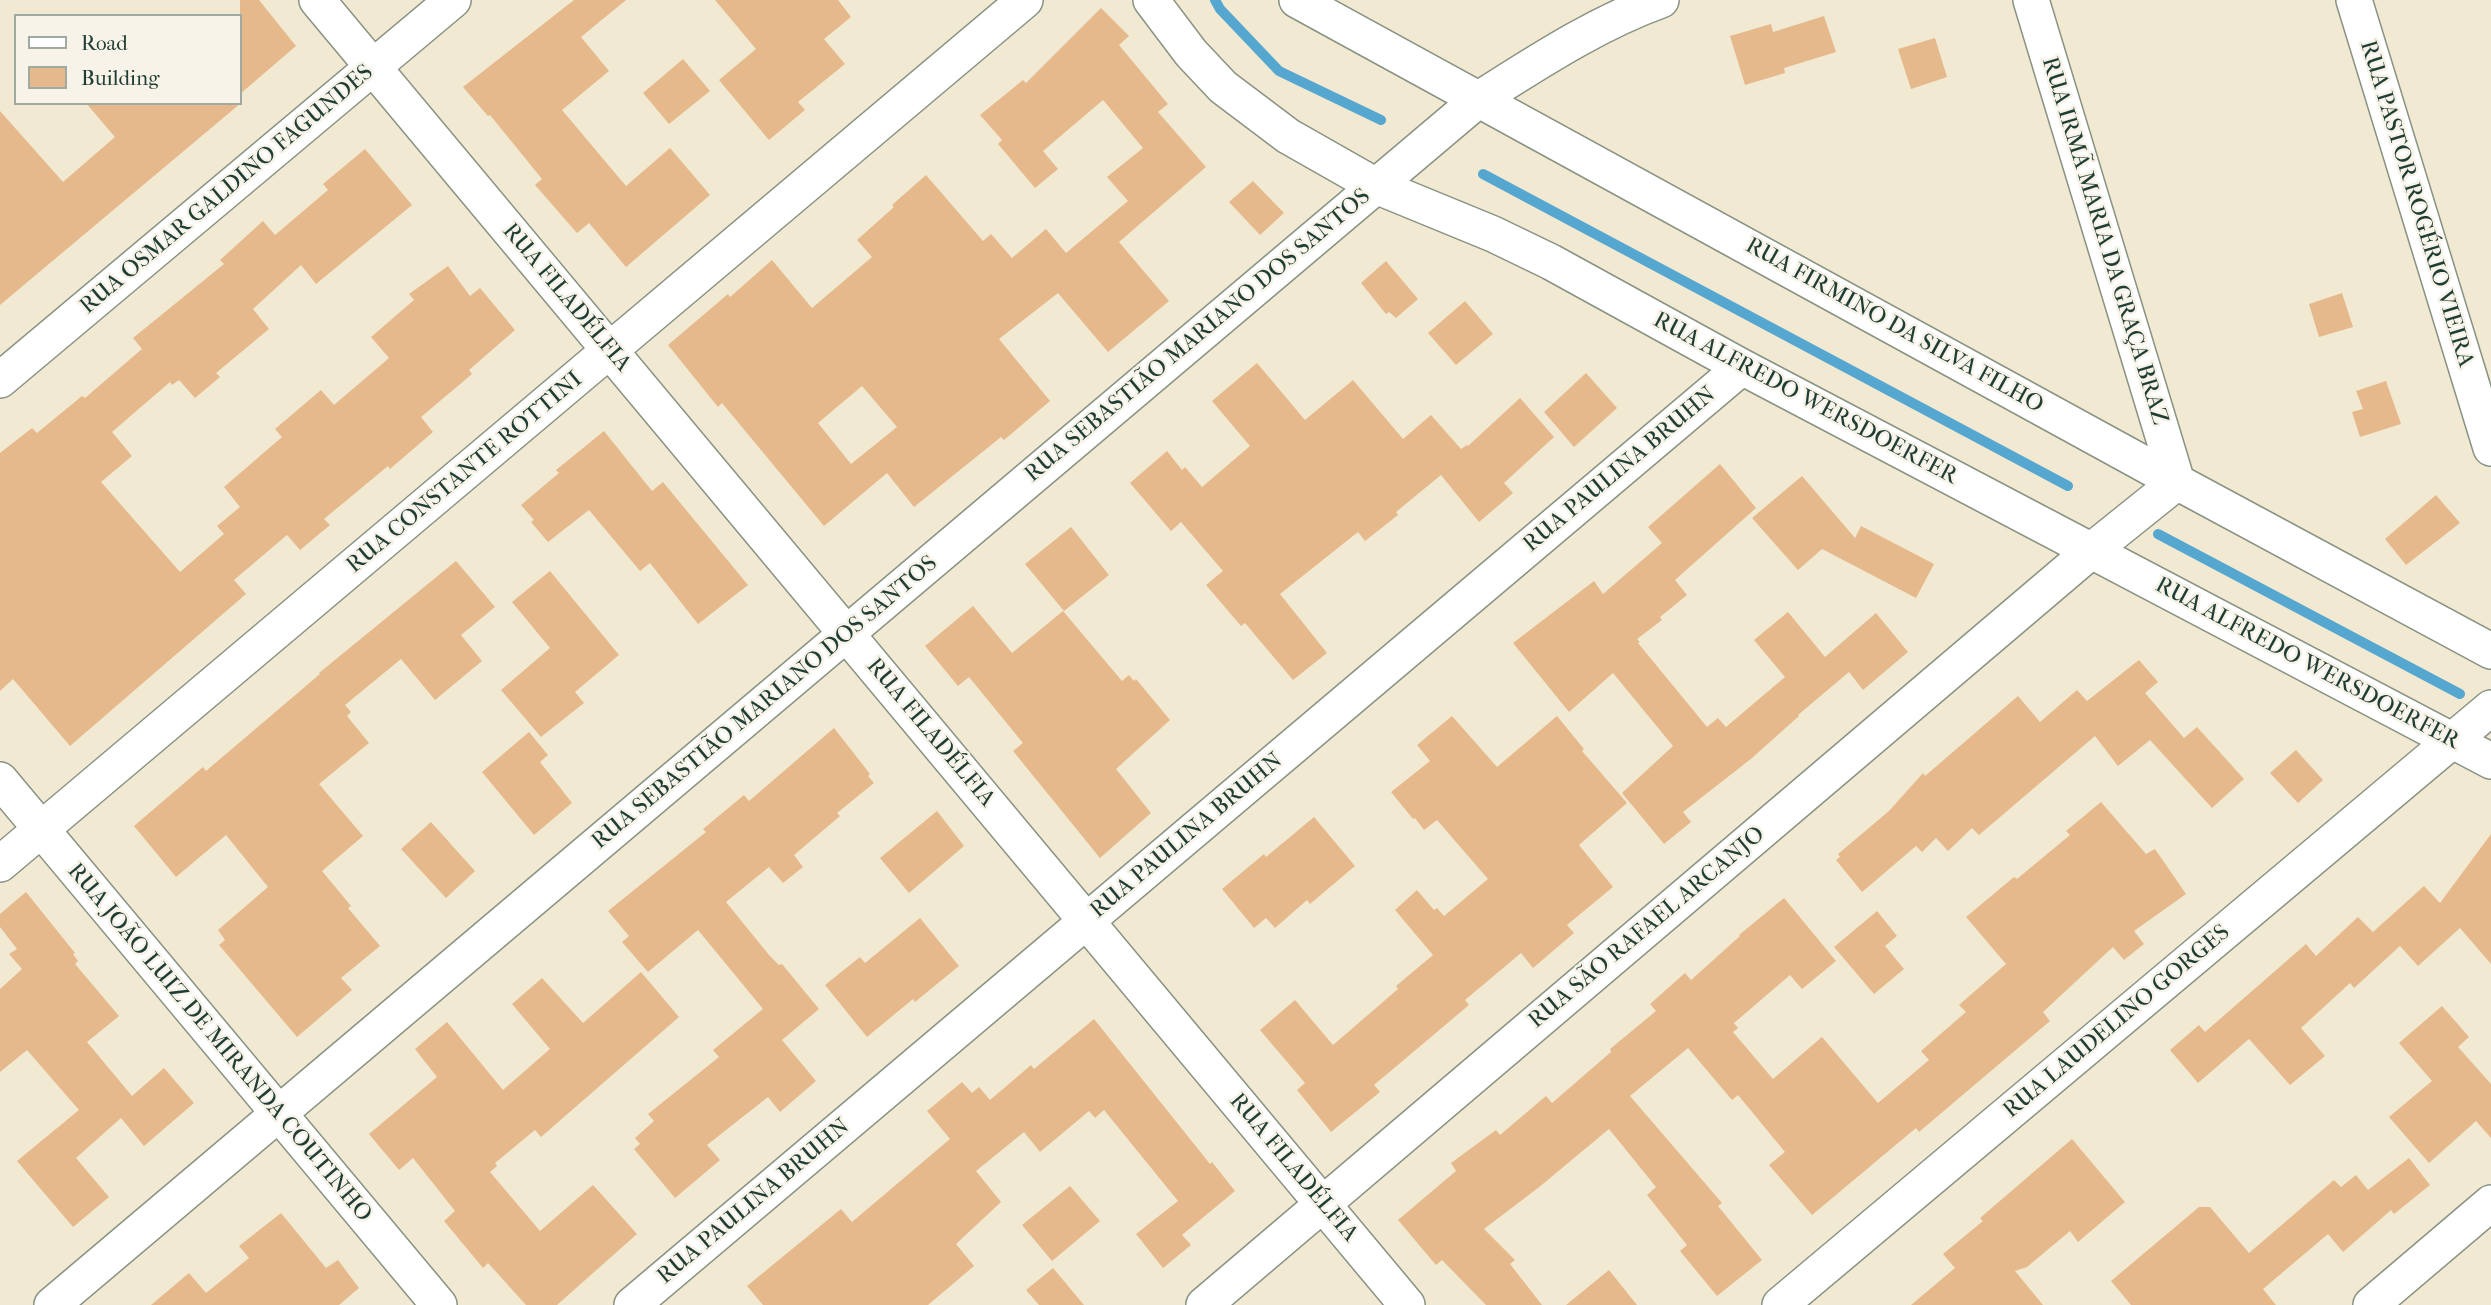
<!DOCTYPE html>
<html>
<head>
<meta charset="utf-8">
<style>
  body { margin:0 }
  #map { position:relative; width:2491px; height:1305px; overflow:hidden; background:#f1e9d2; font-family:"IM FELL French Canon",serif }
  canvas { display:block }
  .legend { position:absolute; left:14px; top:14px; width:228px; height:91px; box-sizing:border-box; background:#f7f3e8; border:2px solid #a1aaa0; margin:0; padding:9px 12px; list-style:none; font-size:21px; color:#1f3d34 }
  .legend li { display:flex; align-items:center; gap:14px; height:35px }
  .legend b { width:35px; border:2px solid #a1aaa0 }
</style>
</head>
<body>
<div id="map">
<canvas width="2491" height="1305"></canvas>
<ul class="legend">
<li><b style="height:9px;background:#fff"></b>Road</li>
<li><b style="height:19px;background:#e6b98c"></b>Building</li>
</ul>
</div>
<script>
const c = document.querySelector('canvas').getContext('2d');
c.lineJoin = 'round';
function strokePath(path, color, width, dash) { c.strokeStyle = color; c.lineWidth = width; c.lineCap = dash ? 'butt' : 'round'; c.setLineDash(dash || []); c.stroke(path); }
function paint(path, color) { c.fillStyle = color; c.fill(path, 'evenodd'); }
function write(font, color, halo, rows, align = 'center') {
  c.font = font + ' "IM FELL French Canon",serif'; c.lineWidth = 5; c.setLineDash([]); c.textBaseline = 'middle'; c.strokeStyle = halo; c.fillStyle = color; for (const [text, x, y, turn = 0] of rows) {
    c.save(); c.translate(x, y); c.rotate((+turn || 0) * Math.PI / 180); c.textAlign = isNaN(turn) ? turn : align; if (halo) c.strokeText(text, 0, 0); c.fillText(text, 0, 0); c.restore();
  }
}
strokePath(new Path2D(`
  M1215,0l5,9 59,62 102,49
  M1483,174l585,312
  M2158,534l302,160`), '#56a7d0', 10);
paint(new Path2D(`
  M240,0h19l37,46 -56,48z
  M574,0h52l-45,37 28,34 -47,39 64,76 44,-38 40,47 -84,72 -37,-44 -12,10 -42,-48 7,-6 -52,-64 -2,1 -25,-29z
  M715,0h123l13,17 -27,22 21,25 -47,38 7,8 -36,30 -50,-60 37,-31z
  M1101,8l28,28 -10,9 49,59 -10,8 48,55 -87,75 50,59 -61,51 -50,-59 -59,46 51,62 -46,39 -3,-3 -87,70 -27,-34 -63,53 -102,-123 -4,4 -50,-62 60,-51 2,3 42,-37 40,48 60,-51 -15,-17 37,-33 -2,-2 34,-30 57,66 8,-7 21,24 34,-29 20,24 62,-52 -21,-24 36,-29 -40,-48 -60,51 15,18 -23,19 -37,-44 4,-4 -22,-25 43,-35 3,3zM862,386l35,41 -46,37 -33,-41z
  M1824,16l12,36 -52,16 1,5 -40,12 -15,-49 41,-12 2,8z
  M1935,38l12,39 -36,12 -13,-40z
  M683,59l27,32 -41,33 -26,-31z
  M86,103h155l-241,202v-194l63,71 52,-45z
  M365,149l47,56 -96,79 -15,-19 -48,44 16,20 -53,44 4,4 -25,21 -16,-18 -7,5 -2,-3 -58,50 20,24 -31,26 79,90 44,-38 -7,-8 23,-19 -16,-20 58,-50 -7,-8 46,-39 13,15 55,-47 -18,-21 43,-37 -5,-6 39,-28 22,30 10,-8 35,42 -46,40 3,4 -51,43 12,15 -43,37 -2,-3 -64,53 6,6 -30,25 -13,-15 -53,45 12,14 -176,152 -57,-67 -13,12v-238l32,-25 5,5 45,-37 3,2 57,-49 -9,-11 91,-74 -4,-4 43,-39 12,14 53,-45 -5,-6z
  M1253,181l31,32 -24,22 -31,-33z
  M1386,261l32,38 -22,19 -7,-6 -3,2 -25,-31z
  M2342,293l11,34 -34,10 -10,-33z
  M1465,301l28,33 -37,31 -28,-32z
  M1257,363l48,57 48,-40 50,59 28,-24 30,34 6,-4 1,1 52,-48 34,39 -50,46 9,10 -34,29 -38,-47 -45,37 2,3 -33,26 -7,-9 -78,62 47,59 -34,27 -48,-57 -4,3 -35,-41 17,-14 -42,-49 -10,9 -41,-48 37,-32 15,19 3,-3 17,20 48,-41 -38,-45z
  M1586,373l31,35 -43,39 -30,-35z
  M2386,381l15,43 -41,13 -8,-25 11,-3 -7,-18z
  M604,431l48,60 11,-9 85,103 -50,39 -48,-61 -10,8 -51,-61 -41,32 -17,-20 3,-2 -13,-15 38,-32 -3,-3z
  M1720,464l36,44 -81,72 12,15 -27,22 2,3 -25,19 3,3 -2,1 69,84 11,-9 8,9 59,-50 -31,-37 34,-28 37,45 51,-44 32,39 -45,38 -14,-18 -51,43 1,1 -47,42 -69,54 8,10 -27,22 -42,-51 51,-47 -60,-73 -44,39 -56,-69 81,-62 9,13 59,-51 -14,-16z
  M1802,476l53,62 6,-12 73,38 -18,34 -94,-49 -24,21 -46,-52z
  M2436,495l24,28 -54,42 -21,-26z
  M1071,527l38,48 -45,36 -39,-47z
  M456,561l39,46 -34,28 21,26 -47,39 -34,-41 -56,46 6,7 -4,4 22,27 -50,41 44,52 -41,35 29,35 -3,2 32,38 -39,32 11,12 -55,47 -78,-92 6,-5 -7,-10 50,-43 -42,-52 -50,42 -42,-51 69,-59 3,4 114,-97 -1,-1z
  M550,571l69,84 -44,37 9,11 -43,34 -40,-47 49,-42 -38,-46z
  M973,606l39,47 51,-42 59,70 7,-6 5,6 2,-2 34,41 -54,49 35,44 -51,45 -87,-107 10,-8 -54,-66 -11,9 -33,-40z
  M2139,660l19,22 -13,11 39,45 13,-11 47,52 -32,29 -62,-68 -32,26 -23,-30 -116,99 -7,-7 -24,23 -12,-13 -14,14 -6,-6 -54,46 -26,-32 4,-3 -2,-3 51,-43 34,-38 2,3 93,-80 22,26 37,-32 10,11z
  M1452,716l45,51 60,-51 27,33 -2,2 45,52 -48,42 34,42 -46,38 7,8 -41,35 -12,-15 -56,47 4,5 -95,80 6,7 -49,40 -34,-42 8,-7 -45,-53 35,-30 38,45 65,-56 -2,-3 37,-31 -38,-45 22,-20 17,20 3,-2 7,8 44,-37 -51,-59 -13,10 -9,-12 -2,1 -22,-27 39,-31 -13,-16z
  M834,728l36,46 -2,2 6,7 -37,30 3,3 -46,39 9,12 -20,16 -14,-16 -43,35 43,53 10,10 3,-1 37,45 -37,31 34,41 -36,31 -12,-15 -61,48 13,15 -45,38 -41,-49 6,-5 -5,-6 19,-17 -6,-7 71,-57 -6,-7 50,-41 -65,-79 -50,42 -26,-30 7,-6 -21,-25 98,-79 -3,-3 41,-34 5,6z
  M529,732l19,23 -8,7 32,41 -38,32 -52,-63z
  M2296,750l27,30 -25,23 -28,-30z
  M2101,802l45,52 9,-5 31,45 -52,37 10,13 -20,16 -11,-13 -70,65 7,9 -131,111 -3,-4 -104,87 -43,-50 16,-13 -47,-57 -6,5 -44,-52 -58,48 92,107 -4,3 44,54 -45,36 -37,-45 7,-6 -40,-50 9,-8 -47,-58 -71,59 -54,41 31,31 -5,4 32,41h-56l-44,-45 -6,5 -38,-45 58,-49 -5,-8 45,-33 4,5 46,-39 6,7 59,-51 -1,-3 46,-38 -6,-7 35,-31 6,7 49,-44 -1,-1 45,-37 52,63 -34,28 -12,-14 -56,48 4,5 -5,4 40,47 49,-42 56,66 51,-43 -8,-9 45,-39 -7,-7 47,-41 -40,-47 48,-40 3,2 53,-44 -4,-4z
  M937,811l27,35 -55,47 -29,-35z
  M1314,817l41,49 -45,38 -3,-4 -32,28 -9,-10 -12,10 -32,-39 42,-35 2,3z
  M431,822l44,49 -29,27 -45,-49z
  M2491,834v130l-31,-36 -42,38 -18,-20 -46,42 -4,-5 -49,45 24,28 -35,29 -41,-46 -51,44 -28,-33 29,-25 6,7 101,-88 10,12 42,-39 15,15 51,-46 16,17z
  M26,892l49,61 -2,1 5,7 -3,3 44,52 -32,26 45,54 32,-28 30,35 -50,43 -23,-28 -45,40 33,39 -36,30 -56,-66 62,-51 -52,-60 -27,22v-83l22,-20 -13,-15 8,-5 -17,-22v-13z
  M1877,911l20,25 -12,10 19,23 -30,25 -40,-47z
  M920,918l39,48 -44,36 -2,-3 -46,38 -42,-52 35,-28 5,6z
  M641,972l38,45 -138,120 -6,-7 -40,33 2,3 -7,6 50,59 53,-46 44,49 -80,71h-31l-38,-42 -5,5 -39,-47 11,-10 -42,-53 -14,12 -30,-36 68,-57 -22,-28 32,-27 56,68 47,-41 -38,-45 30,-26 41,45z
  M2442,1006l27,31 -11,10 33,37v54l-15,-17 -47,42 -40,-46 43,-36 -33,-38z
  M1094,1019l116,145 2,-2 23,29 -53,44 9,10 -28,23 -27,-34 42,-33 -74,-91 -9,8 -6,-7 -49,41 -16,-20 -48,39 25,31 -45,42 18,22 -46,39h-165l-16,-19 94,-77 11,13 98,-83 -23,-28 35,-29 10,11 7,-6 11,13 41,-35 3,4z
  M2072,1139l53,63 -47,40 -8,-11 -43,36 -12,4 28,34h-132l44,-37 -12,-14 40,-33 -3,-3z
  M2409,1158l21,27 -36,29 -3,-4 -48,42 -15,-18 -65,55 13,16h-145l-20,-24 88,-74h11l39,46 85,-73 7,7 15,-12 12,15z
  M1070,1186l30,35 -48,40 -30,-36z
  M281,1213l45,55 12,-8 21,28 -20,17h-188l38,-32 17,20 43,-35 -10,-12z
  M1053,1268l31,37h-45l-13,-15z
  M1609,1270l28,35h-71z`), '#e6b98c');
const minor = new Path2D(`
  M317,0l1090,1305
  M1151,0l40,53 32,34 65,49 88,50 117,48 58,28 191,105 749,394
  M1297,0l880,482 314,169
  M2354,0l137,448
  M0,380l453,-380
  M0,780l439,525
  M0,864l1025,-864
  M52,1305l1427,-1206c59,-37 116,-75 182,-99
  M632,1305l1110,-938
  M1204,1305l887,-754 86,-69 -146,-482
  M1780,1305l711,-597
  M2371,1305l120,-102`);
strokePath(minor, '#889383', 38);
strokePath(minor, '#fff', 35);
write('23px', '#1f3d34', '#f7f3e8', [
  ["RUA OSMAR GALDINO FAGUNDES",227,190,-40],
  ["RUA PASTOR ROGÉRIO VIEIRA",2416,204,73],
  ["RUA IRMÃ MARIA DA GRAÇA BRAZ",2104,241,73],
  ["RUA FILADÉLFIA",566,298,50],
  ["RUA FIRMINO DA SILVA FILHO",1894,326,29],
  ["RUA SEBASTIÃO MARIANO DOS SANTOS",1198,336,-40],
  ["RUA ALFREDO WERSDOERFER",1805,399,28],
  ["RUA PAULINA BRUHN",1620,470,-40],
  ["RUA CONSTANTE ROTTINI",465,473,-40],
  ["RUA ALFREDO WERSDOERFER",2307,664,28],
  ["RUA SEBASTIÃO MARIANO DOS SANTOS",765,703,-40],
  ["RUA FILADÉLFIA",930,733,50],
  ["RUA PAULINA BRUHN",1187,836,-40],
  ["RUA SÃO RAFAEL ARCANJO",1647,928,-40],
  ["RUA LAUDELINO GORGES",2117,1022,-40],
  ["RUA JOÃO LUIZ DE MIRANDA COUTINHO",219,1043,50],
  ["RUA FILADÉLFIA",1293,1168,50],
  ["RUA PAULINA BRUHN",754,1202,-40]
]);
</script>
</body>
</html>
